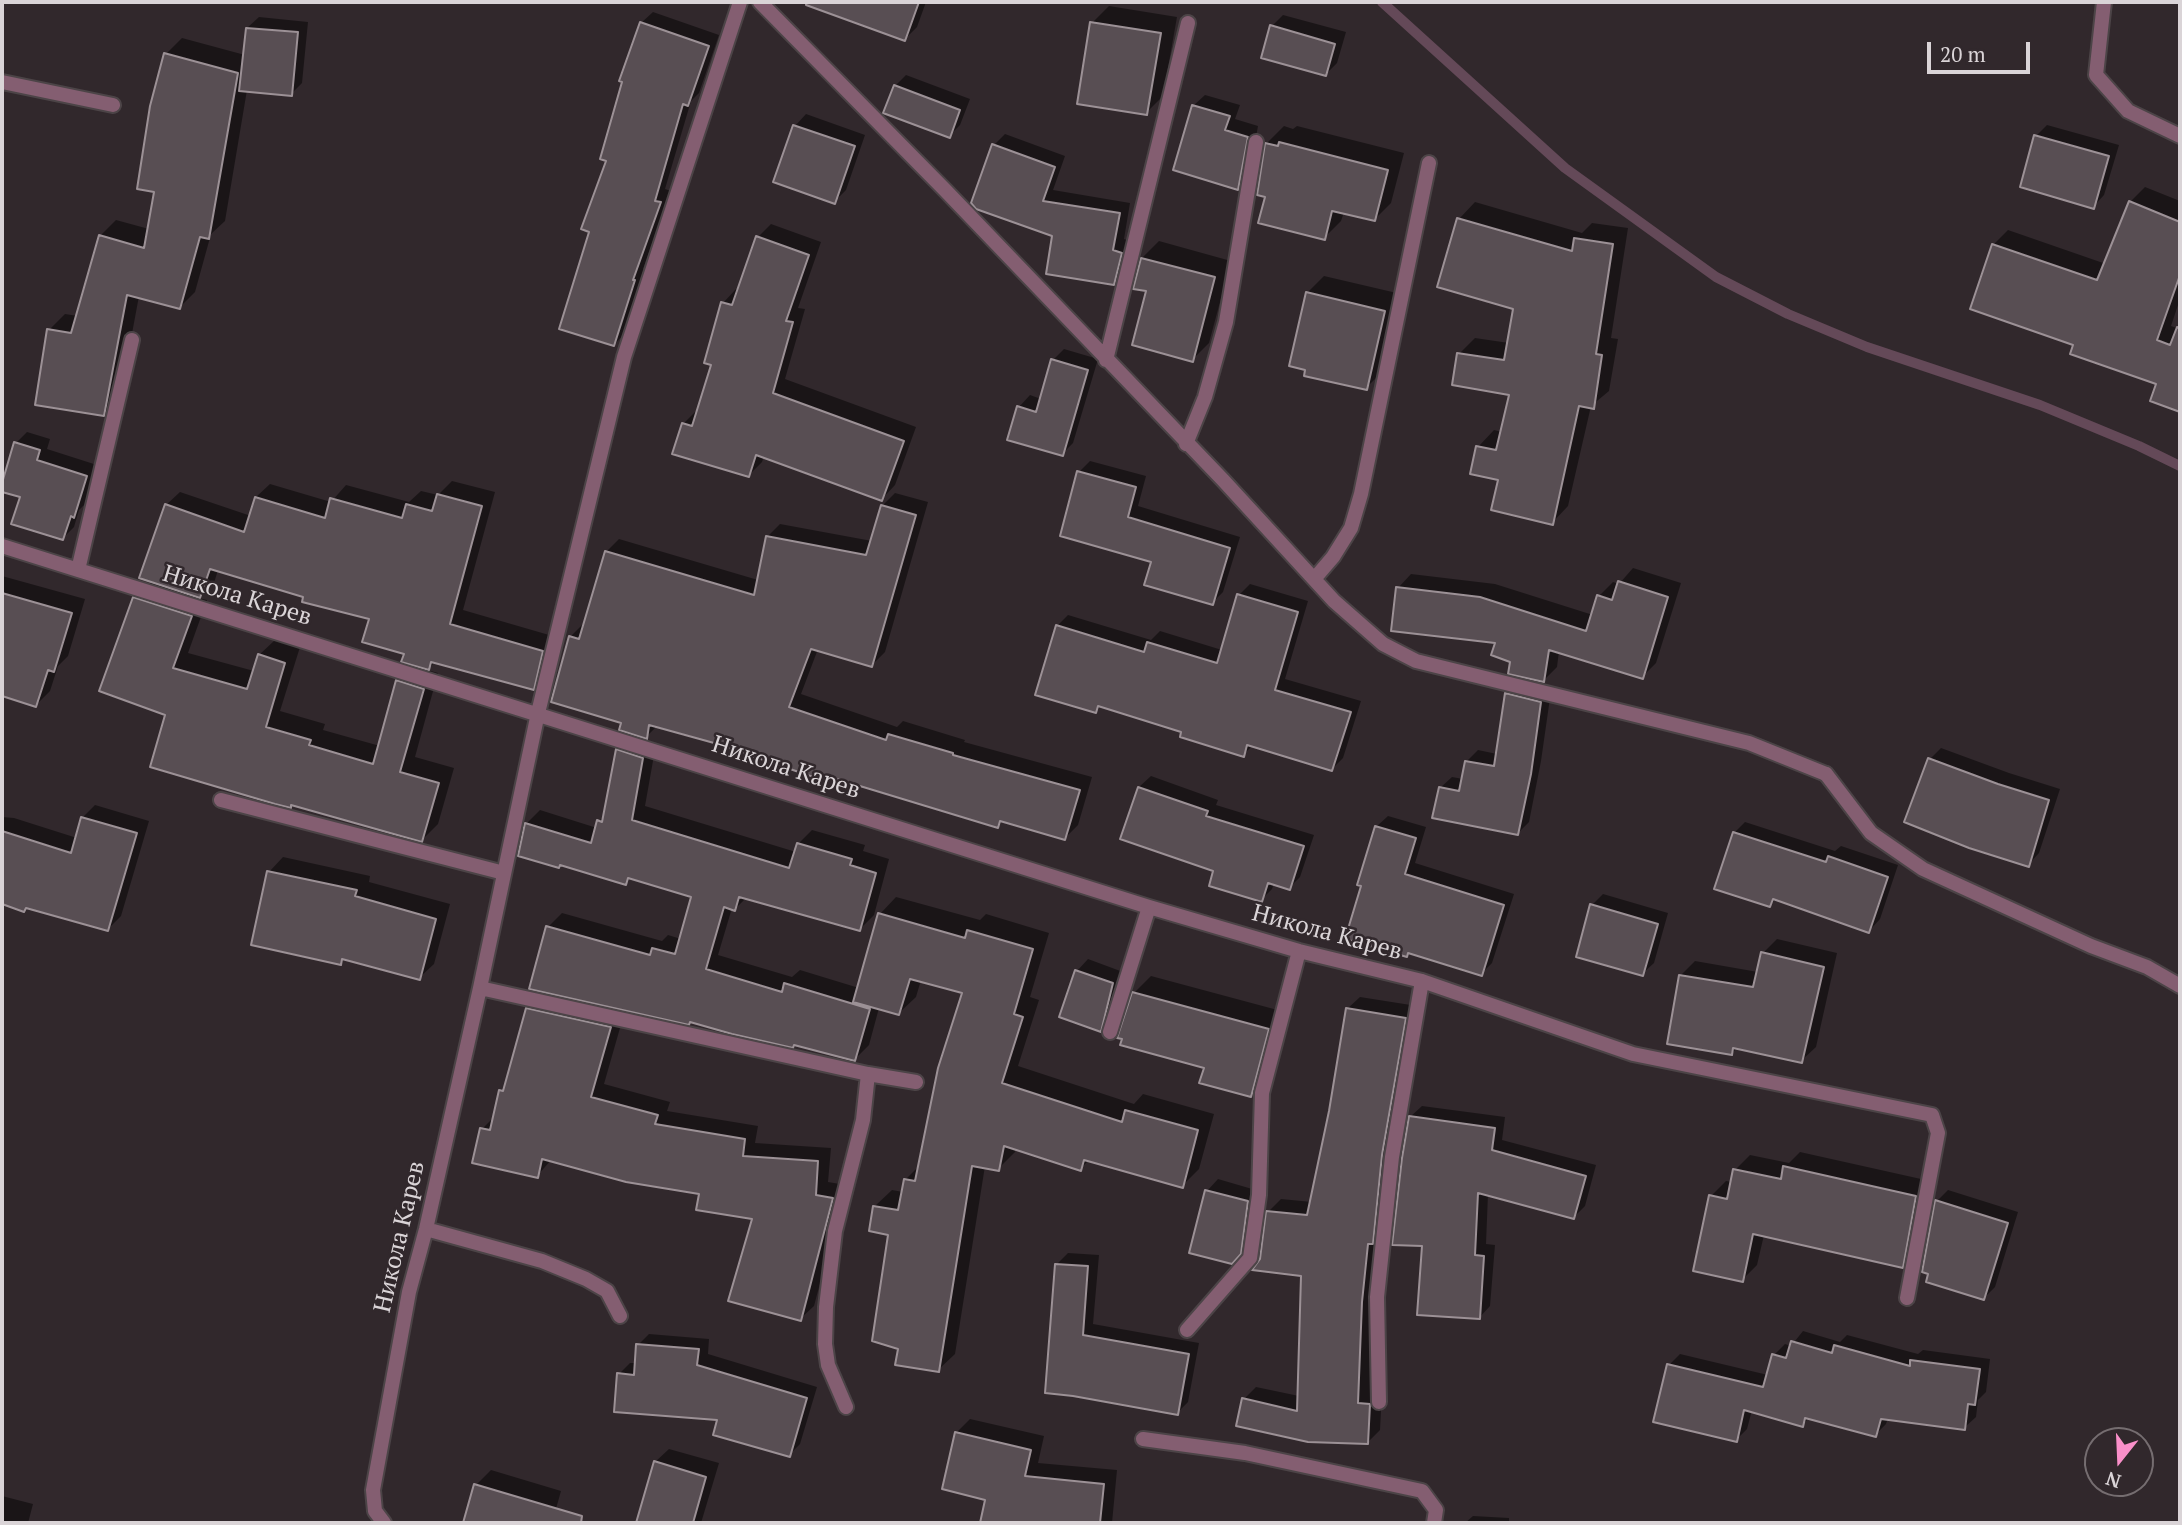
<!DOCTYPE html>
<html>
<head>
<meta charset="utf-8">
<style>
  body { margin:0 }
  #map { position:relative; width:2182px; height:1525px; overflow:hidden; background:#31282c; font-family:"PT Serif",serif }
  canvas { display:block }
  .frame { position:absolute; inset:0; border:4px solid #dad4d7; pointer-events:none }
  .north { position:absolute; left:2084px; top:1427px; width:70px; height:70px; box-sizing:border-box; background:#31282c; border:2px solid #756d70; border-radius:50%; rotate:198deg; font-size:19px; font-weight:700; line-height:28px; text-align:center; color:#dad4d7 }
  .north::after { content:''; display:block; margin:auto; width:24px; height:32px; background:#f98fc9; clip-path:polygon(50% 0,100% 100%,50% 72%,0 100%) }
  .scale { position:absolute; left:1927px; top:42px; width:103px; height:32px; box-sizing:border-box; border:4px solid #dad4d7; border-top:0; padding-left:9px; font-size:21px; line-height:24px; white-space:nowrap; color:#dad4d7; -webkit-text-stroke:5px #31282c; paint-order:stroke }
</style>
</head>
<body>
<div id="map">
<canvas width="2182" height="1525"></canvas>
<div class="frame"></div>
<div class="north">N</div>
<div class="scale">20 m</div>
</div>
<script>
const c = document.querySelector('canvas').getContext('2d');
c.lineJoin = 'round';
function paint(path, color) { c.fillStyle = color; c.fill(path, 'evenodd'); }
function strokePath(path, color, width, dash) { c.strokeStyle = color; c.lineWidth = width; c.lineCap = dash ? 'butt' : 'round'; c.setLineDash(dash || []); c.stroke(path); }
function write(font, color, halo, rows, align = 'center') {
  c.font = font + ' "PT Serif",serif'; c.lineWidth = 5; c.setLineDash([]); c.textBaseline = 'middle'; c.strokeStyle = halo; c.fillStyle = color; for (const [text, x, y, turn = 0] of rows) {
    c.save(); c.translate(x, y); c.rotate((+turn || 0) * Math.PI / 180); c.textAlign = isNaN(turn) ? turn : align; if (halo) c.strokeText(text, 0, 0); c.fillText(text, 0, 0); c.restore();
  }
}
paint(new Path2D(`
  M853,2h73l-9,25 -12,12 -58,-21z
  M1109,6l68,11 -14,79 -17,17 -54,-90z
  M653,12l66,23 -20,58 -8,8 -26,88 6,2 -28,78h2l-20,64 -11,12 -23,-114 50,-208z
  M1283,15l63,17 -9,31 -11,11 -54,-48z
  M259,17l49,5 -6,61 -11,11 -44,-4 -22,131 -14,13 -16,58 -16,16 -40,-12 -19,102 -16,16 -55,-84 16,-16 13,2 22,-80 16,-16 33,9 7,-38 10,-137 16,-16 63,17 2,-27z
  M906,75l64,24 -10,26 -11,11 -54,-50z
  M1205,95l35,10 -5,14 23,7 -9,51 -11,11 -45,-82z
  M806,114l59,21 -19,55 -11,11 -40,-75z
  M2047,125l72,20 -15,50 -11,12 -57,-71z
  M1284,126l9,3 4,-3 107,27 -13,50 -17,17 -30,-8 -3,9 -17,17 -57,-42 -8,-2 8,-51z
  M1005,134l60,22 -12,34 77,13 -6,36 8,3 -7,30 -11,11 -60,-49 -60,-89z
  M2145,187l35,14v98l-9,27 9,3v81l-28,-10 6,-17 -83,-39 -82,-99 15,-15 98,34 24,-62z
  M1475,202l107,31 10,-10 36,5 -17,110 7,1 -9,52 -18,15 -23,100 -16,17 -52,-44 -22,-32 16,-17 8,2 9,-39 -52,-39 16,-16 34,5 6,-35 -56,-89z
  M771,224l50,18 -23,66 7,1 -20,70 131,48 -21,58 -13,14 -118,-43 -2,6 -13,13 -66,-51 13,-13h3l15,-47 9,-61 13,-14 3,1 19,-53z
  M1159,241l72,20 -22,82 -17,17 -44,-71 -6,-31z
  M1324,276l77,18 -18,77 -17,17 -59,-95z
  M1064,349l34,10 -25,84 -11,11 -43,-47 11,-12 11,4 12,-39z
  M27,432l23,7 -3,10 50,16 -12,39 -6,6 -5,17 -11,11 -41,-42 -20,-6 14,-47z
  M1090,461l56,15 -8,30 102,31 -17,55 -11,11 -59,-42 -74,-89z
  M452,481l43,11 -32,118 93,27 -9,37 -14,14 -97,-27 -9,9 11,3 -23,84 39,11 -16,56 -16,16 -129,-37 -3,3 -123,-92 -32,-116 17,-17 14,-76 14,-13 71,24 5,-19 14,-13 61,18 15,-17 63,17 12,-11 17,4zM218,570l153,48 35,34 9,12 -17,17 -18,65 -57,-16 2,-6 -45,-13 20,-64 -25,-7 -16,15 -5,16 -66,-18 19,-53 -9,-2 16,-15z
  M895,493l33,9 -43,150 -13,13 -54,-16 -17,45 96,33 6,-6 62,19 -1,2 128,35 -14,48 -13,13 -62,-18 -5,6 -169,-51 -5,4 -109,-37 -57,-17 -12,12 -23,-15 -53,-85 13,-13h2l21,-72 13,-13 139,41 9,-43 13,-13 92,17 10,-35z
  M1633,568l48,15 -25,80 -14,14 -83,-26 -2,16 -14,14 -31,-20 -14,-19 -100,-54 13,-14 84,10 98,31 6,-19 14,-14 6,2z
  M2,576l83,23 -17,57 -10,10 -8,25 -14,14 -34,-11z
  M1250,584l58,17 -23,78 76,22 -18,57 -11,11 -79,-24 -10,10 -59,-24 -83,-25 -6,5 -38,-85 11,-11 83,25 9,-9 62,19 17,-55z
  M1518,683l33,8 -10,70 -12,61 -11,11 -78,-45 12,-11 11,2 4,-18 11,-11 19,4 10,-60z
  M631,736l25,8 -11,62 151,46 2,-8 14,-14 53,15 -2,6 26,8 -15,56 -14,14 -114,-31 -11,11 -3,-1 -14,47 74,22 8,-7 59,18 21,-74 16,-17 84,23 6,-6 63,19 -19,64 9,3 -21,66 116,38 9,-10 71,20 -15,55 -17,17 -93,-26 -9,9 -64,-21 -1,4 -17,17 -13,-3 -30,188 -17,16 -38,-22 -10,-114 -15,-28 17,-16 11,2 2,-12 15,-15 45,-173 -44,-12 -5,17 -17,16 -20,-5 -10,37 -14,14 -307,-132 14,-14 100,28 6,-6 13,4 13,-43 -62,-19 -7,6 -99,-59 14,-14 57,18 2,-7 7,-6 11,-65z
  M1941,748l68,25 51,16 -21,64 -11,12 -98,-106z
  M1151,776l67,24 -2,5 98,30 -14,42 -11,11 -15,-5 -2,6 -11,11 -46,-30 -93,-32 17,-51z
  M95,805l54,16 -28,95 -13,13 -81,-22 -3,3 -22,-8v-85l12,1 63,20 5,-20z
  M1388,816l38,11 -11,36 99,31 -22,69 -11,11 -118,-89 13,-58z
  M1745,822l90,29 6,-5 57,19 -18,54 -11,12 -93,-32 -6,6 -36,-72z
  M283,857l87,19 -1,6 81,22 -16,60 -15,14 -73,-20 -6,5 -71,-91z
  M1603,894l65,19 -14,50 -12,11 -50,-69z
  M1777,939l60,14 -21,94 -15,14 -63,-14 -7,7 -51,-78 15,-15 63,11 5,-19z
  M1088,959l35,13 -12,47 -11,11 -39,-14 16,-45z
  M1151,976l134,36 -18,66 -17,17 -44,-29 -72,-73z
  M541,995l83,19 -20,70 66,18 -3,9 91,15 -3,17 76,5 -3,34 18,3 -32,121 -14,13 -46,-102 -53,-25 -149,-33 -15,17 -55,-47 13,-13 5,-25 6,-5 22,-77z
  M1360,997l57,9 -43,282 -4,103 12,1 -2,38 -12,12 -124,-43 12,-12 43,9 4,-122 -42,-14 7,-48 13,-13 31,3 18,-91 17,-102z
  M1422,1106l83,11 -3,23 94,25 -11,41 -11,11 -86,-23 -2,50 9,1 -5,61 -11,12 -55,-73 -14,-128z
  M1800,1152l130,29 -13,70 -15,15 -138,-31 -7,30 -15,15 -31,-84 15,-15 6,1 3,-12 15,-15 39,8z
  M1218,1179l41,12 -8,50 -20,21 -24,-71z
  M1948,1190l70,22 -23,75 -11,11 -53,-25 6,-72z
  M1068,1253l31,2 -6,69 106,19 -11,59 -11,11 -104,-19 -16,-130z
  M1803,1331l37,11 7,-7 71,19 5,-4 67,9 -4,33 -8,8 -2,17 -12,11 -76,-10 -2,6 -11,11 -66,-17 -7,7 -50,-15 -5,19 -11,11 -67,-75 11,-11 88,21 6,-20 11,-11 6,2z
  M649,1334l60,5 -1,15 109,33 -17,57 -11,11 -69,-37 -101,-44 11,-11h6l2,-18z
  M970,1419l74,17 -6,27 79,7 -5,53h-130l5,-25 -31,-65z
  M669,1449l50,14 -18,60h-64l18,-61z
  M491,1470l70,21 -9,32h-88l12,-38z
  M2,1496l31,8 -5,19h-26z
  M1473,1516l36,2v5h-44z`), '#0007');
strokePath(new Path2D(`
  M1382,2l183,166 151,109 72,37 79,33 173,58 99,41 41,20`), '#644958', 10);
const building = new Path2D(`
  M806,2h113l-14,39 -99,-36z
  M640,22l69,24 -21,60 -5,-2 -28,97 6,1 -28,78h2l-21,66 -55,-17 30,-97 -8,-3 25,-68 -6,-2 22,-77 -3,-1z
  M1090,22l71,11 -14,82 -70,-11z
  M1270,25l65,19 -9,32 -65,-18z
  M246,28l52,4 -6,64 -53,-5z
  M164,53l74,20 -29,166 -9,-2 -20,72 -53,-14 -23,121 -69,-11 12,-76 24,4 28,-98 45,13 10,-56 -17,-3 13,-83z
  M894,85l66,25 -10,28 -67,-25z
  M1192,105l38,11 -5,14 23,7 -10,53 -65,-20z
  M793,125l62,21 -20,58 -62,-22z
  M2034,135l75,21 -15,53 -74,-22z
  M1279,142l109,28 -13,51 -43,-10 -7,29 -67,-17 7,-26 -8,-2 8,-52 13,3z
  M992,144l63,23 -12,34 77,12 -7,37 9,3 -8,32 -68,-11 6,-38 -76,-27 -5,-6z
  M2129,201l51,21v53l-23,65 13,5 7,-18 3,1v84l-30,-11 6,-17 -86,-30 3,-9 -103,-36 22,-65 105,36z
  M1457,218l115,33 2,-13 39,6 -17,110 6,1 -8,54 -15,-3 -26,119 -62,-15 7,-30 -28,-6 6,-28 20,4 13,-55 -57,-10 5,-32 47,7 9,-51 -76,-22z
  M756,236l53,19 -23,66 7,1 -20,71 131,48 -22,60 -126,-46 -7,22 -77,-23 10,-31 10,3 19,-61 -7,-2 17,-61 11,3z
  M1141,258l74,19 -22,85 -61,-17 14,-54 -13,-2z
  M1306,292l79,19 -18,79 -63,-14 1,-6 -16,-4z
  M1051,359l37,11 -25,86 -56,-16 10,-34 19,6z
  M14,442l26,8 -3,10 50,16 -13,42 -3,-2 -8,24 -52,-16 9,-27 -18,-5v-9z
  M1077,471l59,16 -8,30 102,31 -17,57 -69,-20 7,-23 -91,-26z
  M437,494l45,12 -32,118 93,27 -9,39 -103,-28 -2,8 -28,-8 3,-8 -42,-12 7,-23 -67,-17 1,-5 -93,-28 -10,29 -61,-20 26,-74 79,28 11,-35 70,21 5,-20 72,20 4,-14 26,7z
  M881,505l35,10 -44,152 -61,-18 -22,58 97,33 2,-6 65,19v2l127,35 -15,50 -65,-19 -2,7 -171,-52 -2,5 -111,-38 -65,-18 -2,14 -28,-9 2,-7 -70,-21 18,-66 10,3 26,-88 149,44 12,-59 100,19z
  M1618,581l50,16 -25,82 -94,-29 -5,32 -36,-8 2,-12 -19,-7 4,-12 -104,-12 5,-44 84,10 106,34 11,-36 15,5z
  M2,593l70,20 -18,59 -6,-2 -12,37 -34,-11z
  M1237,594l61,18 -23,78 76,22 -19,59 -85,-26 -3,12 -64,-20 1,-5 -83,-26 -2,7 -61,-18 21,-70 88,27 3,-10 70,21z
  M133,597l59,19 -19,52 74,21 11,-35 27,9 -19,64 45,13 -2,5 64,19 23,-84 28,9 -24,83 39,11 -17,59 -131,-37v3l-16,-4 -125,-37 15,-52 -66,-24z
  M1505,693l36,9 -10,72 -13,61 -86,-17 7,-31 20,4 6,-30 29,5z
  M616,749l27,9 -11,62 157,48 8,-25 55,16 -2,6 26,8 -16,58 -121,-34 -4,14 -11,-4 -18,62 76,23 2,-9 86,26 -15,52 -61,-16 -1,3 -61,-14 -42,-12 -1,3 -160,-36 17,-63 104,29 2,-7 23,6 16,-57 -63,-19 -2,7 -66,-20 -1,3 -41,-12 7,-33 66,20 6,-23 5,2z
  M1928,758l70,26 51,16 -20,67 -60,-19 -65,-26z
  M1138,787l70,24 -2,5 98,30 -14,44 -22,-7 -6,19 -53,-16 4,-15 -93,-32z
  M81,817l56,16 -29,98 -82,-23 -2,4 -22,-8v-73l69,22z
  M1375,826l41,12 -11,36 99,31 -22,71 -74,-23 -1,4 -62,-18 16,-53 -4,-1z
  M1733,832l93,30 2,-6 60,21 -19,56 -96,-34 -3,8 -56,-18z
  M267,871l90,19 -2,6 81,23 -16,61 -78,-21 -1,6 -90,-20z
  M1590,904l68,20 -15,52 -67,-19z
  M878,913l87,25 2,-8 66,19 -19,65 9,3 -21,66 120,39 3,-12 73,20 -15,58 -99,-28 -3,11 -77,-25 -5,25 -27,-5 -33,206 -44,-7 3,-16 -26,-8 16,-106 -19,-4 4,-25 25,4 6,-31 11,2 23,-113 24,-75 -52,-14 -11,36 -46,-13z
  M1761,952l63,15 -22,96 -69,-15 -1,7 -65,-11 12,-69 74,12z
  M1075,970l38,13 -12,49 -42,-15z
  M1132,992l137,37 -18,68 -52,-14 5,-15 -84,-23 2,-6 -5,-1z
  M526,1008l85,19 -20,70 67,18 -3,9 90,15 -2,17 75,5 -2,34 17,3 -32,123 -73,-20 24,-82 -56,-9 3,-16 -73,-12 -84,-23 -4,19 -66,-15 8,-35 10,2 9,-40 4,1z
  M1346,1008l60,10 -24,137 -9,89h-5l-6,58 -4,101 12,1 -2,40 -60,-2 -72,-16 6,-28 55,13 4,-135 -49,-6 8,-11 6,-48 41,4 22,-104z
  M1409,1116l86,12 -3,22 94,26 -12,43 -96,-26 -3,62 9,1 -4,63 -63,-4 5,-69 -30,-1 10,-87z
  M1783,1166l133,30 -13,72 -150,-34 -10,48 -50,-11 16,-76 18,4 6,-30 48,10z
  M1205,1190l43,11 -7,53 -9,10 -43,-11z
  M1935,1200l73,23 -24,77 -58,-18 2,-8 -6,-2z
  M1055,1264l33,2 -5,69 106,19 -11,61 -105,-19 -28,-3z
  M1791,1341l41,12 2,-8 76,21v-6l70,9 -5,36 -7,-1 -3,26 -84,-11 -5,18 -71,-19 -2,9 -59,-17 -7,32 -84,-20 14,-58 96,23 9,-33 14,4z
  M636,1344l63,5 -2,16 110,33 -17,59 -77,-22 4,-15 -103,-8 3,-39 17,2z
  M955,1432l76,18 -6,26 79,8 -4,39h-120l5,-23 -43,-11z
  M654,1461l52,16 -13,46h-57z
  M474,1484l108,32 -1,7h-118z`);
paint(building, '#584e53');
strokePath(building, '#9c9196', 2);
const service = new Path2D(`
  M2,82l111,23
  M1826,774l45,59 52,36 168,77 56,21 33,19`);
const minor = new Path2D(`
  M760,2l186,189 277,289 111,121 49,43 33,17 333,82 77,31
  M2104,2l-8,73 32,36 52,25
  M1106,360l82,-337
  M1186,444l19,-47 21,-75 30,-180
  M2,546l1147,361 150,44 123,30 211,73 299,61 6,18 -31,165
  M78,570l54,-230
  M1315,578l18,-21 18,-29 10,-34 68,-331
  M221,800l283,73
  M480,988l388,86 48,8
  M1110,1032l39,-125
  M426,1229l116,32 44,18 21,12 13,25
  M1187,1330l63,-72 9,-63 3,-102 37,-142
  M1379,1402l-2,-105 15,-140 30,-176
  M846,1407l-18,-42 -3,-21 1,-37 9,-76 28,-111 5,-46
  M1143,1439l102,14 177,38 14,19 -2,13
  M384,1523l-9,-12 -2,-21 36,-198 17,-63 54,-241 58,-275 86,-356 116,-355`);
strokePath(service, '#4c4447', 18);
strokePath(minor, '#4c4447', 18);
strokePath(service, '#845e71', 14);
strokePath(minor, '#845e71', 14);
write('24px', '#dad4d7', '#31282c', [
  ["Никола Карев",237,596,17],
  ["Никола Карев",786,768,18],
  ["Никола Карев",1327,933,15],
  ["Никола Карев",400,1237,-77]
]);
</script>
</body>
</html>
